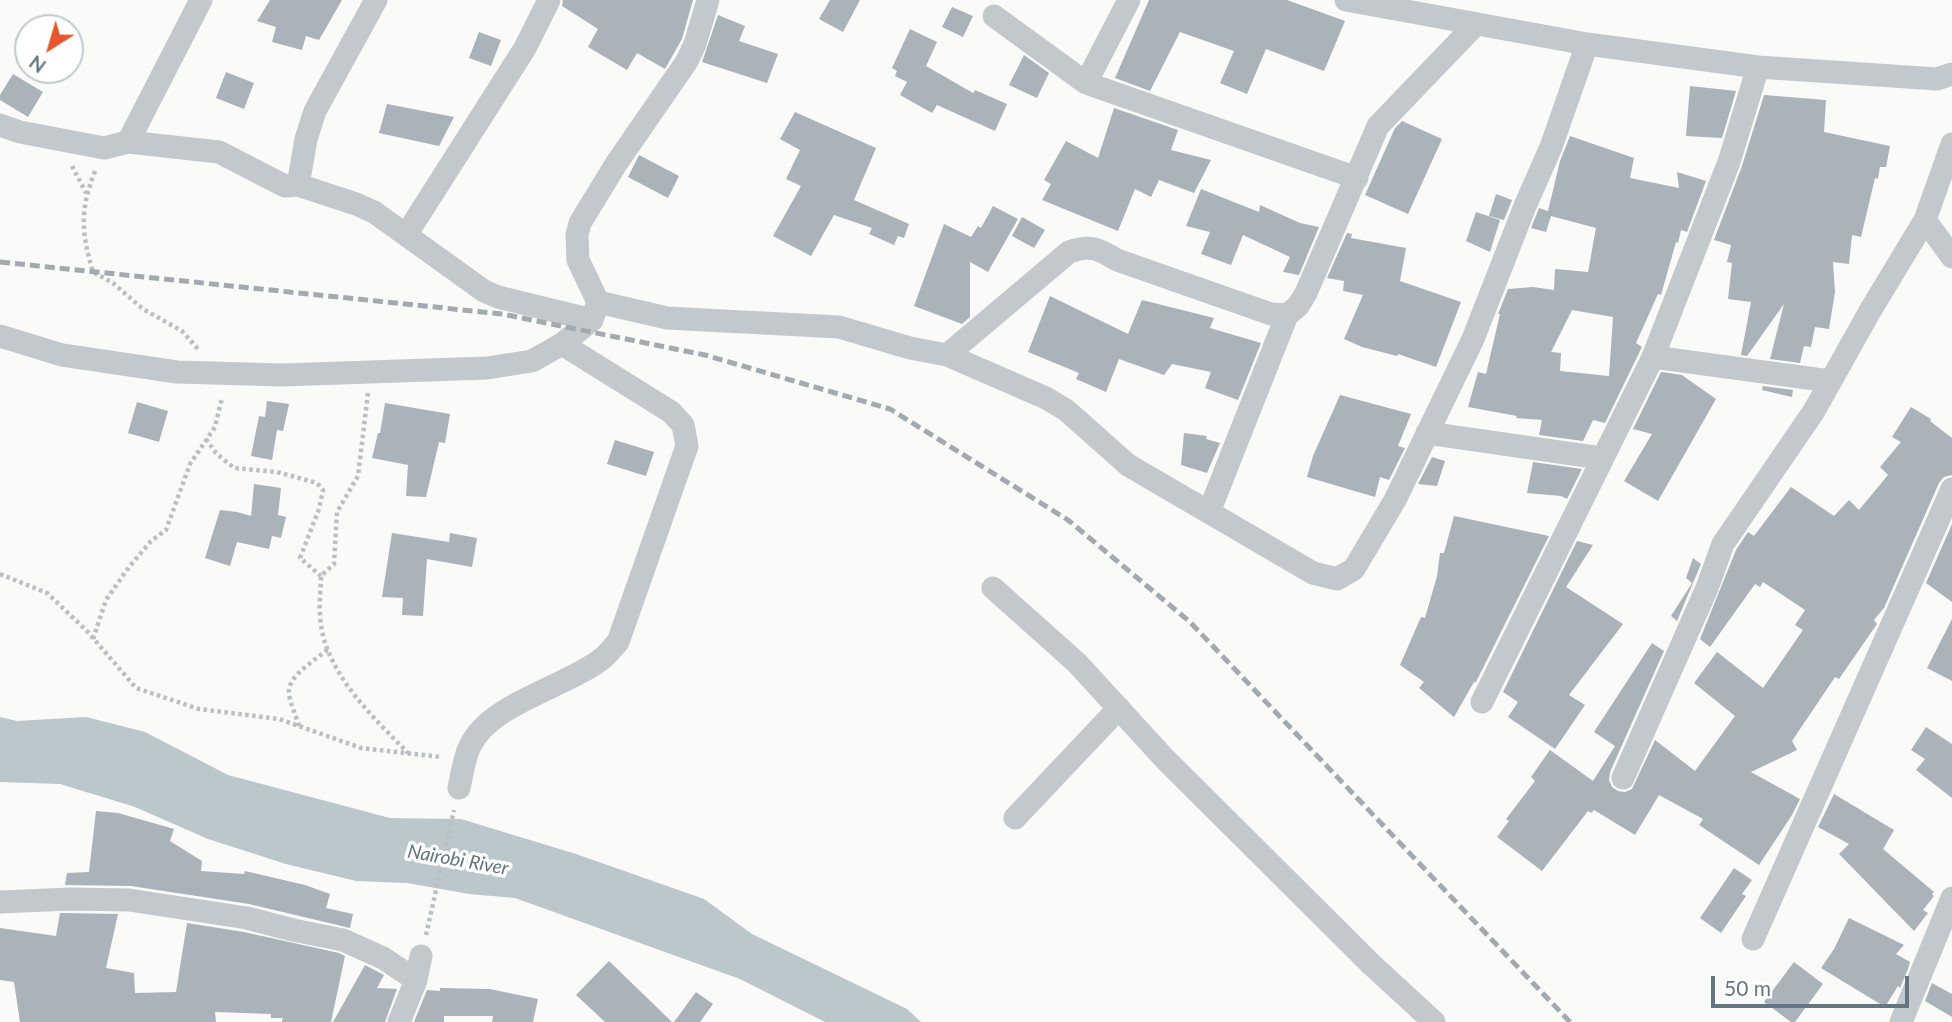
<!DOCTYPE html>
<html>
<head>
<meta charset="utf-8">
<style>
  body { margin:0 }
  #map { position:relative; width:1952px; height:1022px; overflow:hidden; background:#fafaf8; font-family:Lato,sans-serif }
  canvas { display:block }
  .north { position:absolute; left:14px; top:14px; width:70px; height:70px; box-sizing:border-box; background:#fff; border:2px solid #c1c8cd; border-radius:50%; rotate:217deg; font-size:19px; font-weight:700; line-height:28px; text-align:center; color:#657683 }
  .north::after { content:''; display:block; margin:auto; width:24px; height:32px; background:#e4572e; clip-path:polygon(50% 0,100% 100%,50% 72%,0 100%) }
  .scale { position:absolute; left:1711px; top:976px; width:198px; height:32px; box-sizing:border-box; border:4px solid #657683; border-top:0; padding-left:9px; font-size:21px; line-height:24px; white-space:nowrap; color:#657683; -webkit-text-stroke:5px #fff; paint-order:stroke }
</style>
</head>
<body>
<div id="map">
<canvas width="1952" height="1022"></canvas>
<div class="north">N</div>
<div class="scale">50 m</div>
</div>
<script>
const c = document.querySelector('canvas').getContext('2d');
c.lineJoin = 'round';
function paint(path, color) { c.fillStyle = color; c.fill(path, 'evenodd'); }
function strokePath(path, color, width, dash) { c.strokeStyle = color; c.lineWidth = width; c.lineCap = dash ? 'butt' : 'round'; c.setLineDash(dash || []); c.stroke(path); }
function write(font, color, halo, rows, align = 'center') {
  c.font = font + ' Lato,sans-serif'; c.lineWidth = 7; c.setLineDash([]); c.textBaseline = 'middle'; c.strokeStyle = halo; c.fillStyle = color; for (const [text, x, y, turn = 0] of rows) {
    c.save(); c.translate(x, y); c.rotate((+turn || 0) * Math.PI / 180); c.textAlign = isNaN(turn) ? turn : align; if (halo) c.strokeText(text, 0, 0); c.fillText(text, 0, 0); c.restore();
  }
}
paint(new Path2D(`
  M0,717l17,4 69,-4 59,15 83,43 162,43 71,1 115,35 128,45 48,35 155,75 14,13h-96l-85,-43 -225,-81 -46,-4 -62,-11 -51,-2 -70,-17 -78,-25 -73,-32 -75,-23 -60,-2z`), '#bbc7cb');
paint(new Path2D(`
  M270,0h72l-23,40 -13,-4 -4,14 -30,-8 4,-15 -19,-6z
  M563,0h130l-11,39 -17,30 -28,-16 -10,17 -39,-23 10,-18 -36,-23z
  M830,0h30l-17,32 -24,-13z
  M1149,0h138l58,21 -21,50 -58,-22 -19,45 -27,-11 14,-32 -54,-19 -30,59 -35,-13z
  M952,7l21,9 -10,21 -21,-10z
  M718,15l27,11 -6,15 39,13 -11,29 -65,-21z
  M910,29l27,13 -11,24 47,27 2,-3 32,14 -12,27 -58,-26 -5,8 -32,-18 7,-13 -12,-6 2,-5 -5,-3z
  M479,32l22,8 -10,26 -22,-8z
  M1024,55l25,18 -12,25 -28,-13z
  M226,72l28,11 -10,26 -28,-11z
  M13,74l30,18 -15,25 -28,-17v-5z
  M1690,86l46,5 -14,47 -36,-2z
  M1764,95l62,5 -2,32 66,14 -4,21h-6l-2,12 -3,-1 -14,59 -9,-2 -3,29 -16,-2 2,30 -6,37 -14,-2 -4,20 -7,-1 -4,17 -30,-4 14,-55 -37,52 -6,-1 10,-53 -23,-3 4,-36 -5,-1 4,-17 -17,-5 28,-74z
  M387,104l67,13 -15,29 -60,-13z
  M1114,108l64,22 -7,20 40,10 -17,33 -35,-13 -8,17 -16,-8 -17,42 -76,-31 9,-16 -7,-4 22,-39 32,17z
  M795,112l81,36 -22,52 55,24 -5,14 -6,-2 -4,9 -25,-11 3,-6 -38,-13 -23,41 -38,-20 28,-50 -15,-7 14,-29 -20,-11z
  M1402,121l40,18 -34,75 -43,-19 30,-67z
  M1570,136l64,22 -4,20 49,10 -2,-16 29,9 -19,51 -6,-2 -3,13 -2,-1 -15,53 -3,-1 -22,49 6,4 -2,4 -35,72 -12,-3 -10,21 -44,-6 3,-15 -26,-2 1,-2 -49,-9 10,-35 8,2 14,-60h-2l10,-25 25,-2 21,3 1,-21 33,3 8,-44 -45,-12 -5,16 -15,-4 8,-20 9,3 12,-50zM1572,310l41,7 -4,59 -49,-5 1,-18 -10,-1z
  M639,155l40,21 -11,22 -40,-21z
  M1201,189l58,23 1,-7 40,18 19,4 -20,48 -16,-3 7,-15 -47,-22 -12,30 -30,-11 9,-22 -24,-6z
  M1496,194l16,6 -8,20 -15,-4z
  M993,206l25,13 -30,53 -18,-10v55l-8,7 -48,-18 30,-82 27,13 7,-11 3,2z
  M1476,212l24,8 -10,32 -24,-11z
  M1022,217l23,13 -11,18 -22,-12z
  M1347,233l5,1 -1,4 55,10 -6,33 61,21 -25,65 -38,-13 -1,2 -35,-9 -18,-8 19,-44 -20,-4 1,-10 -17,-3z
  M1050,296l78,38 14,-34 72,18 -4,10 51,15 -23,57 -33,-12 6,-16 -39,-8 -8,11 -45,-16 -13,33 -30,-13 3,-6 -51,-21z
  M1661,372l21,3 34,24 -58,102 -34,-20 28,-47 -19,-5z
  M1763,386l30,4 -1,7 -30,-7z
  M1340,395l71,19 -13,32 7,2 -16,32 -9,-3 -5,20 -68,-20 6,-21z
  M267,401l22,3 -6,27 -6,-1 -5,30 -21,-4 8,-40 6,1z
  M137,402l31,9 -9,31 -31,-9z
  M385,403l65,11 -5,29 -6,-1 -13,55 -20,-1 2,-31 -36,-7 6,-25h2z
  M1911,407l20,12 -1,2 22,17v37l-8,2 -5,6 -55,125 -10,12 3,4 -38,55 -4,-2 -43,64 5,9 -46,22 49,27 -8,16 -33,50 -60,-40 4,-6 -44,-24 -24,40 -41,-25 -3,3 -3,-2 -46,60 -45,-34 12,-16 -3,-2 29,-38 -4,-4 19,-27 43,31 22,-35 -21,-14 58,-89 12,8 -54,121 -1,8 3,7 6,4 7,1 7,-3 23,-49 40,31 40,-55 -41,-33 23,-31 46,36 40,-58 -8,-5 10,-15 -42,-28 -3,5 -5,-3 -45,63 -10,-8 36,-89 12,-18 6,4 37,-49 43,29 15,-16 10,10 29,-35 -8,-8 21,-25 -9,-5z
  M1184,433l23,3 -1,3 14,4 -13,30 -26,-8z
  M615,440l39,12 -8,24 -39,-12z
  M1432,457l13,4 -8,25 -19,-2z
  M1533,462l49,7 -15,30 -6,-3 -34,-3z
  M254,484l27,4 -3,27 8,2 -5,21 -9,-2 -3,13 -32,-7 -7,24 -25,-8 15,-48 17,2 14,4z
  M1454,516l95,20 -73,146h-2l-20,35 -35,-29 5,-6 -24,-17 21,-48 4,1 12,-42 3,-23h4z
  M1952,524v78l-26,-19z
  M392,533l57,9 1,-9 27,5 -5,29 -45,-8 -4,57 -21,-1 1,-17 -21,-1z
  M1577,541l16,4 -27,42 57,37 -54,71 16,10 -30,44 -47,-32 10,-15 -15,-10z
  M1693,558l8,6 -24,57 -6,-5 21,-33 -6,-5z
  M1952,619v62l-25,-13z
  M1926,727l26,17v54l-36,-28 9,-11 -14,-9z
  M1834,794l60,36 -11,19 51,43 -2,2 2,2 -11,14 5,3 -14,18 -75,-77 10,-10 -31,-17z
  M96,811l22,2 56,16 -4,12 32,20 -1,10 43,3 1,-3 60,14 25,9 -4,14 27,6 -3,14 -101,-24 -118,-18 -66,-1 2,-12 22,-1z
  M1734,868l18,12 -10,14 4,2 -25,37 -21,-15z
  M60,913l58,1 -12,54 28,5 1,20 41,-1 11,-69 57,9 95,21 6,3 -14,66h-49l1,-4h-12v-4l-56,-2 1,10h-196l-6,-40 -14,-2v-52l56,8z
  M1849,918l55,27 -8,9 14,8 -2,7 -8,19 -2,-2 -13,21 -64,-39 13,-19z
  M609,961l63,61h-67l-29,-27z
  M1794,962l29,22 -28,38h-4l-27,-20z
  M365,965l19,10 -7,13 20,1 -12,33h-52z
  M1932,983l20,11v23l-27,-16z
  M440,988l50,1 48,10 -5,23h-41l1,-6h-49v6h-30l13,-32 13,1z
  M696,992l17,12 -13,18h-26z`), '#aab3b9');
strokePath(new Path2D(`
  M72,166l14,27
  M95,171c-15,38 -14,62 -2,101l20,11 30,26 39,22 16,18
  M368,393l-10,83 -21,36 -3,52 -13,12c0,12 -2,25 -1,38 2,56 51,101 88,139
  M206,439l10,14 18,15 43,4 40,11 6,7 -4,19 -19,49 21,18
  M0,574l47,19 40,38 49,57 63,21 80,10 82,29 80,9
  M93,639l13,-39 23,-33 22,-26 15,-11 24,-66 25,-37 7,-29
  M299,726c-3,-11 -9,-22 -10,-33 -2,-17 27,-33 39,-44
  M426,935l28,-125`), '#bbbfc2', 4.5, [3.5, 3.5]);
strokePath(new Path2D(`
  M1346,0l241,44 171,23 179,12 15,-5
  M994,16l92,67 271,95
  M1086,83l43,-83
  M0,125l20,7 84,16 24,-6 91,10 66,34 13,-1 58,19 18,8 110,79 14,6 94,23
  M128,142l73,-142
  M1952,144l-27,76 27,37
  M298,185l8,-46 9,-28 61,-111
  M406,235l119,-187 24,-48
  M598,302l-20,-42 -1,-25 3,-12 36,-59 71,-103 8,-17 13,-44
  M0,336l62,19 115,17 105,3 205,-7 45,-7 30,-17 30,-24 6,-18 69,16 172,9 71,21 37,7 99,43 20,12 62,55 185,108 24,6 17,-10 41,-69 78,-161 52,-133 26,-59 36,-103
  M947,355l122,-103c21,-8 30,-3 48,8l154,54 16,1 11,-9 8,-13 72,-167 98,-102
  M1653,357l177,24
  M1427,433l174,25
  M1209,512l78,-197
  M993,588l84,75 88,96 207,206 62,57
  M1482,702l171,-345 76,-195 29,-95
  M1623,778l84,-190 16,-44 91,-133 56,-100 55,-91
  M459,788c3,-13 5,-30 11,-42 20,-43 97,-59 133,-88 6,-5 10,-11 15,-16l69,-196 -4,-21 -12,-13 -109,-68
  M1015,818l104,-110
  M0,902l70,-3 59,1 118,18 46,12 50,10 40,18 33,22
  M1753,939l199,-450
  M399,1022l17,-42 5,-24
  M1901,1022l51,-124`), '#c3c8cc', 23);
strokePath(new Path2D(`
  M0,262l502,52 203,41 185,54 178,111 122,102 380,400`), '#a2aab0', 5, [10, 5]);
write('italic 19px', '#60757c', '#fff', [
  ["Nairobi River",458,860,10]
]);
</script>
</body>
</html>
